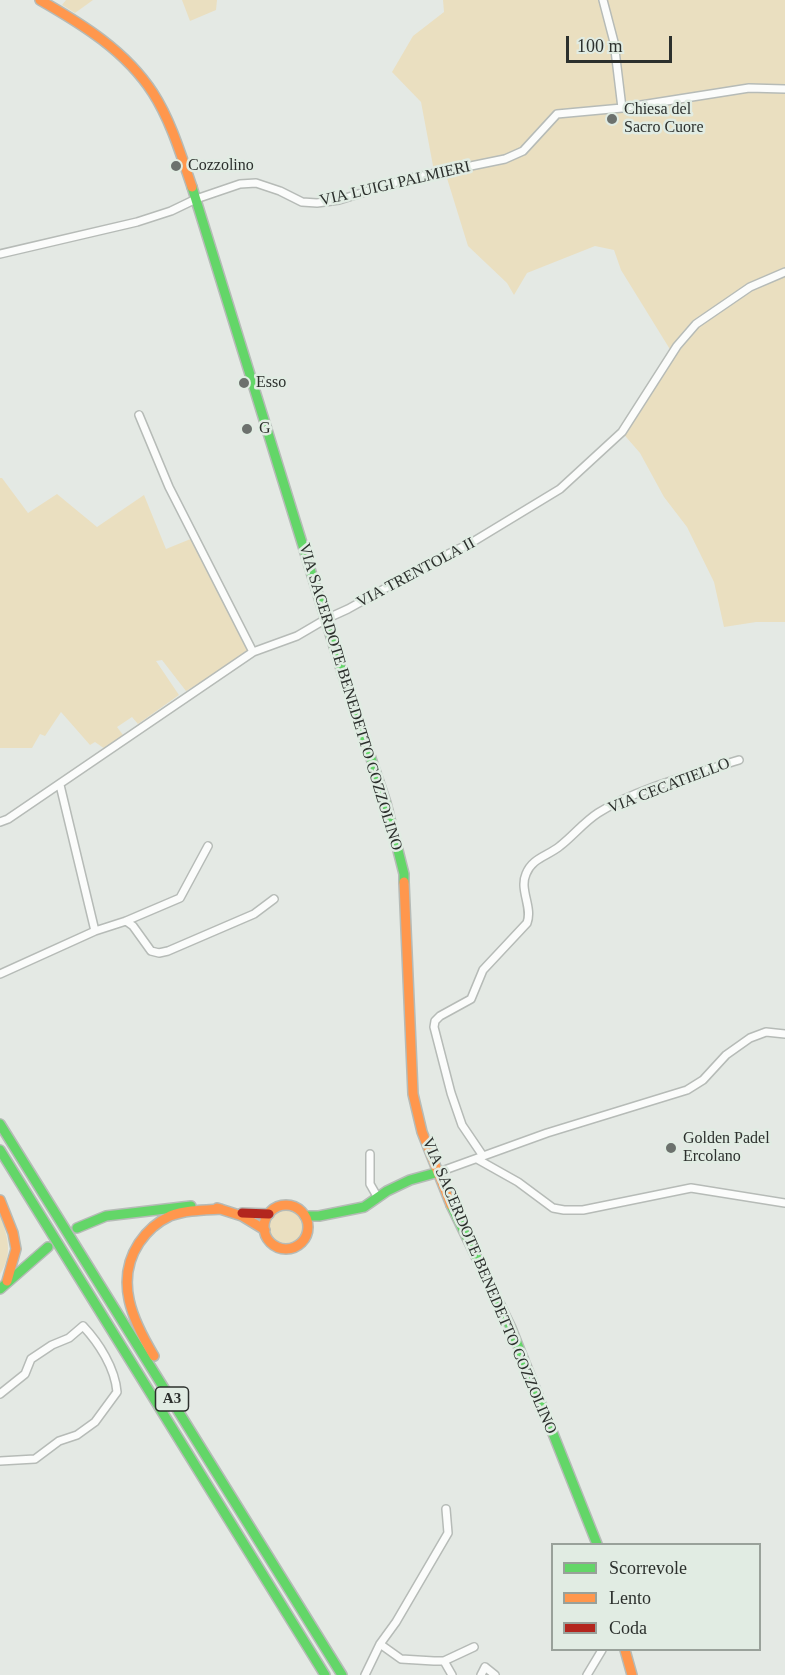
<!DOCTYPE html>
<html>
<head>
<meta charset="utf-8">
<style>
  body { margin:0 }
  #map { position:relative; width:785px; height:1675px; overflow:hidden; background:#e4e9e4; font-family:Georgia,serif }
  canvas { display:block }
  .legend { position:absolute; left:551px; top:1543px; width:210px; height:108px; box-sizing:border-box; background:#e1ece3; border:2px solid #99a19a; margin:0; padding:8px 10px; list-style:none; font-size:18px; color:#2c302d }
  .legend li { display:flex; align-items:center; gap:12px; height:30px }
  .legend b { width:30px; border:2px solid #99a19a }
  .scale { position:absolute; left:566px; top:36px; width:106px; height:27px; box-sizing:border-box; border:3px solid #2c302d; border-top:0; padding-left:8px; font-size:18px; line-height:21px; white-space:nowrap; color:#2c302d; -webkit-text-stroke:4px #e1ece3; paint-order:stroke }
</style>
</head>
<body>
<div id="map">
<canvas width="785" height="1675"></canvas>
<ul class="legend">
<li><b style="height:8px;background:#63d668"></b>Scorrevole</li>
<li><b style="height:8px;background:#ff974d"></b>Lento</li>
<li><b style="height:8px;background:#b3261e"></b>Coda</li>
</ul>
<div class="scale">100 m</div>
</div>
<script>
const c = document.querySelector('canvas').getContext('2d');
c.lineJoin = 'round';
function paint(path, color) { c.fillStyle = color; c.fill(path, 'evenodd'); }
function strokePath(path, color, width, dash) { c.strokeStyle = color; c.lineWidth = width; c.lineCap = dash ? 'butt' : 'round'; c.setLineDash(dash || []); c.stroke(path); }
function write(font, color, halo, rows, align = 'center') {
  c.font = font + ' Georgia,serif'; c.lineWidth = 5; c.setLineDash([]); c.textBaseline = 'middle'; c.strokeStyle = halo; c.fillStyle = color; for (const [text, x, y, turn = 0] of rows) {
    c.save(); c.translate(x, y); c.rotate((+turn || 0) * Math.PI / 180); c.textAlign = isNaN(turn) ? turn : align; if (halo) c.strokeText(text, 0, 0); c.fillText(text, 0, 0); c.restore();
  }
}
paint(new Path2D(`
  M66,0h27l-18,13 -13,-8z
  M182,0h35l-1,10 -26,11z
  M443,0h342v622h-29l-32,5 -10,-45 -27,-55 -23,-30 -24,-44 -20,-23 51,-79 -50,-81 -7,-20 -19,-4 -68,27 -13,22 -7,-12 -39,-37 -22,-71 -12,-4 -13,-69 -29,-30 21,-36 31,-24z
  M0,478h2l26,35 29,-19 40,33 47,-32 22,54 27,-11 56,116 -63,37 -24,-31 -6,1 23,34 -41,29 -6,-7 -15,10 6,8 -18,14 -10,-7 -5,3 -29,-33 -16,24 -5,-2 -8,14h-32z
  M269 1227a17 17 0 1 1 34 0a17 17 0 1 1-34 0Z
  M0,1214c7,21 14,40 0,60z`), '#eadfc0');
const street = new Path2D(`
  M603,0l11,42 8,66
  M0,254l137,-32 34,-11 25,-12 44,-15 16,-1 24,8 22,11 15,1 22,-3 68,-21 98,-20 18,-8 34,-37 65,-6 127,-20 36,1
  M139,415l30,72 84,165
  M0,822l8,-3 245,-167 44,-16 29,-17 22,-10 88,-49 35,-17 89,-54 62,-57 55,-86 19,-22 54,-37 35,-15
  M126,921l7,5 18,25 8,2 9,-2 86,-37 20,-15
  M95,931l31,-10 54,-23 28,-52
  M0,974l95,-43 -35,-146
  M370,1154v30l8,14
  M483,1156l-21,-31 -11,-32 -17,-66 1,-6 5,-5 31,-17 12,-29 44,-47c6,-16 -8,-33 -1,-49 6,-16 22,-18 34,-28 13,-10 24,-24 38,-33 39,-25 97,-39 141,-53
  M477,1159l41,23 35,26 11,2h19l108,-22 94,15
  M439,1172l108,-39 140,-43 16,-10 23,-25 24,-17 16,-6 19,2
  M0,1394l25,-20 6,-15 21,-14 17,-7 14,-12c16,17 32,42 34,66l-22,30 -18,13 -18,6 -24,18 -35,2
  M380,1644l21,15 33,2h10l30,-14
  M444,1661l8,14
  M365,1675l15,-31 16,-22 52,-89 -2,-24
  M481,1675l4,-8 10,8
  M587,1675l15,-25`);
const fast = new Path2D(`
  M192,187l149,482 45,134 18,71v8
  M0,1124l342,551
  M0,1150l325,525
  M451,1205l60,123 86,216
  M305,1216h14l45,-9 23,-16 23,-11 29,-8
  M77,1228l29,-12 85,-10
  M0,1289l48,-42`);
const slow = new Path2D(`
  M40,0c42,24 86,51 113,93 18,28 28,62 39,94
  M404,882l9,212 9,38 29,73
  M0,1200l13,33 3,16 -9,32
  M264 1227a22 22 0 1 1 44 0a22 22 0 1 1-44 0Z
  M217,1208l25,8 23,14
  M154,1356c-21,-35 -40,-75 -15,-113 8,-12 18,-21 31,-27 16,-6 34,-6 51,-7
  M625,1650l7,25`);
const jam = new Path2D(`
  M242,1213l27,1`);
strokePath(street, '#b6bbb7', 10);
strokePath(fast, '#b6bbb7', 12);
strokePath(slow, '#b6bbb7', 12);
strokePath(jam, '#b6bbb7', 12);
strokePath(street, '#fbfcfb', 7);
strokePath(fast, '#63d668', 9);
strokePath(slow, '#ff974d', 9);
strokePath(jam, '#b3261e', 9);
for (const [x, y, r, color] of [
  [612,119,6,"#6c716d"],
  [176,166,6,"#6c716d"],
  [244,383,6,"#6c716d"],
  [247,429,6,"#6c716d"],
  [671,1148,6,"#6c716d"]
]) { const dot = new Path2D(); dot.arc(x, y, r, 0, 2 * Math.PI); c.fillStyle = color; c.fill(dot); strokePath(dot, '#e1ece3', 2); }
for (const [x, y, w] of [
  [172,1399,33]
]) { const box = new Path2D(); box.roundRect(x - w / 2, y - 12, w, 24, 4.5); c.fillStyle = '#e1ece3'; c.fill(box); strokePath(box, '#2c302d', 1.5); }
write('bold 15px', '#2c302d', null, [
  ["A3",172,1399]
]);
write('16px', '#2c302d', '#e1ece3', [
  ["Chiesa del",624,110],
  ["Sacro Cuore",624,128],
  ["Cozzolino",188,166],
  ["Esso",256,383],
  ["G",259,429],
  ["Golden Padel",683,1139],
  ["Ercolano",683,1157]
], 'left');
write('16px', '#2c302d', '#e1ece3', [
  ["VIA LUIGI PALMIERI",395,184,-13],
  ["VIA TRENTOLA II",416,573,-28],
  ["VIA SACERDOTE BENEDETTO COZZOLINO",350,697,73],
  ["VIA CECATIELLO",669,786,-21],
  ["VIA SACERDOTE BENEDETTO COZZOLINO",489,1286,67]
]);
</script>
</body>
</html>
